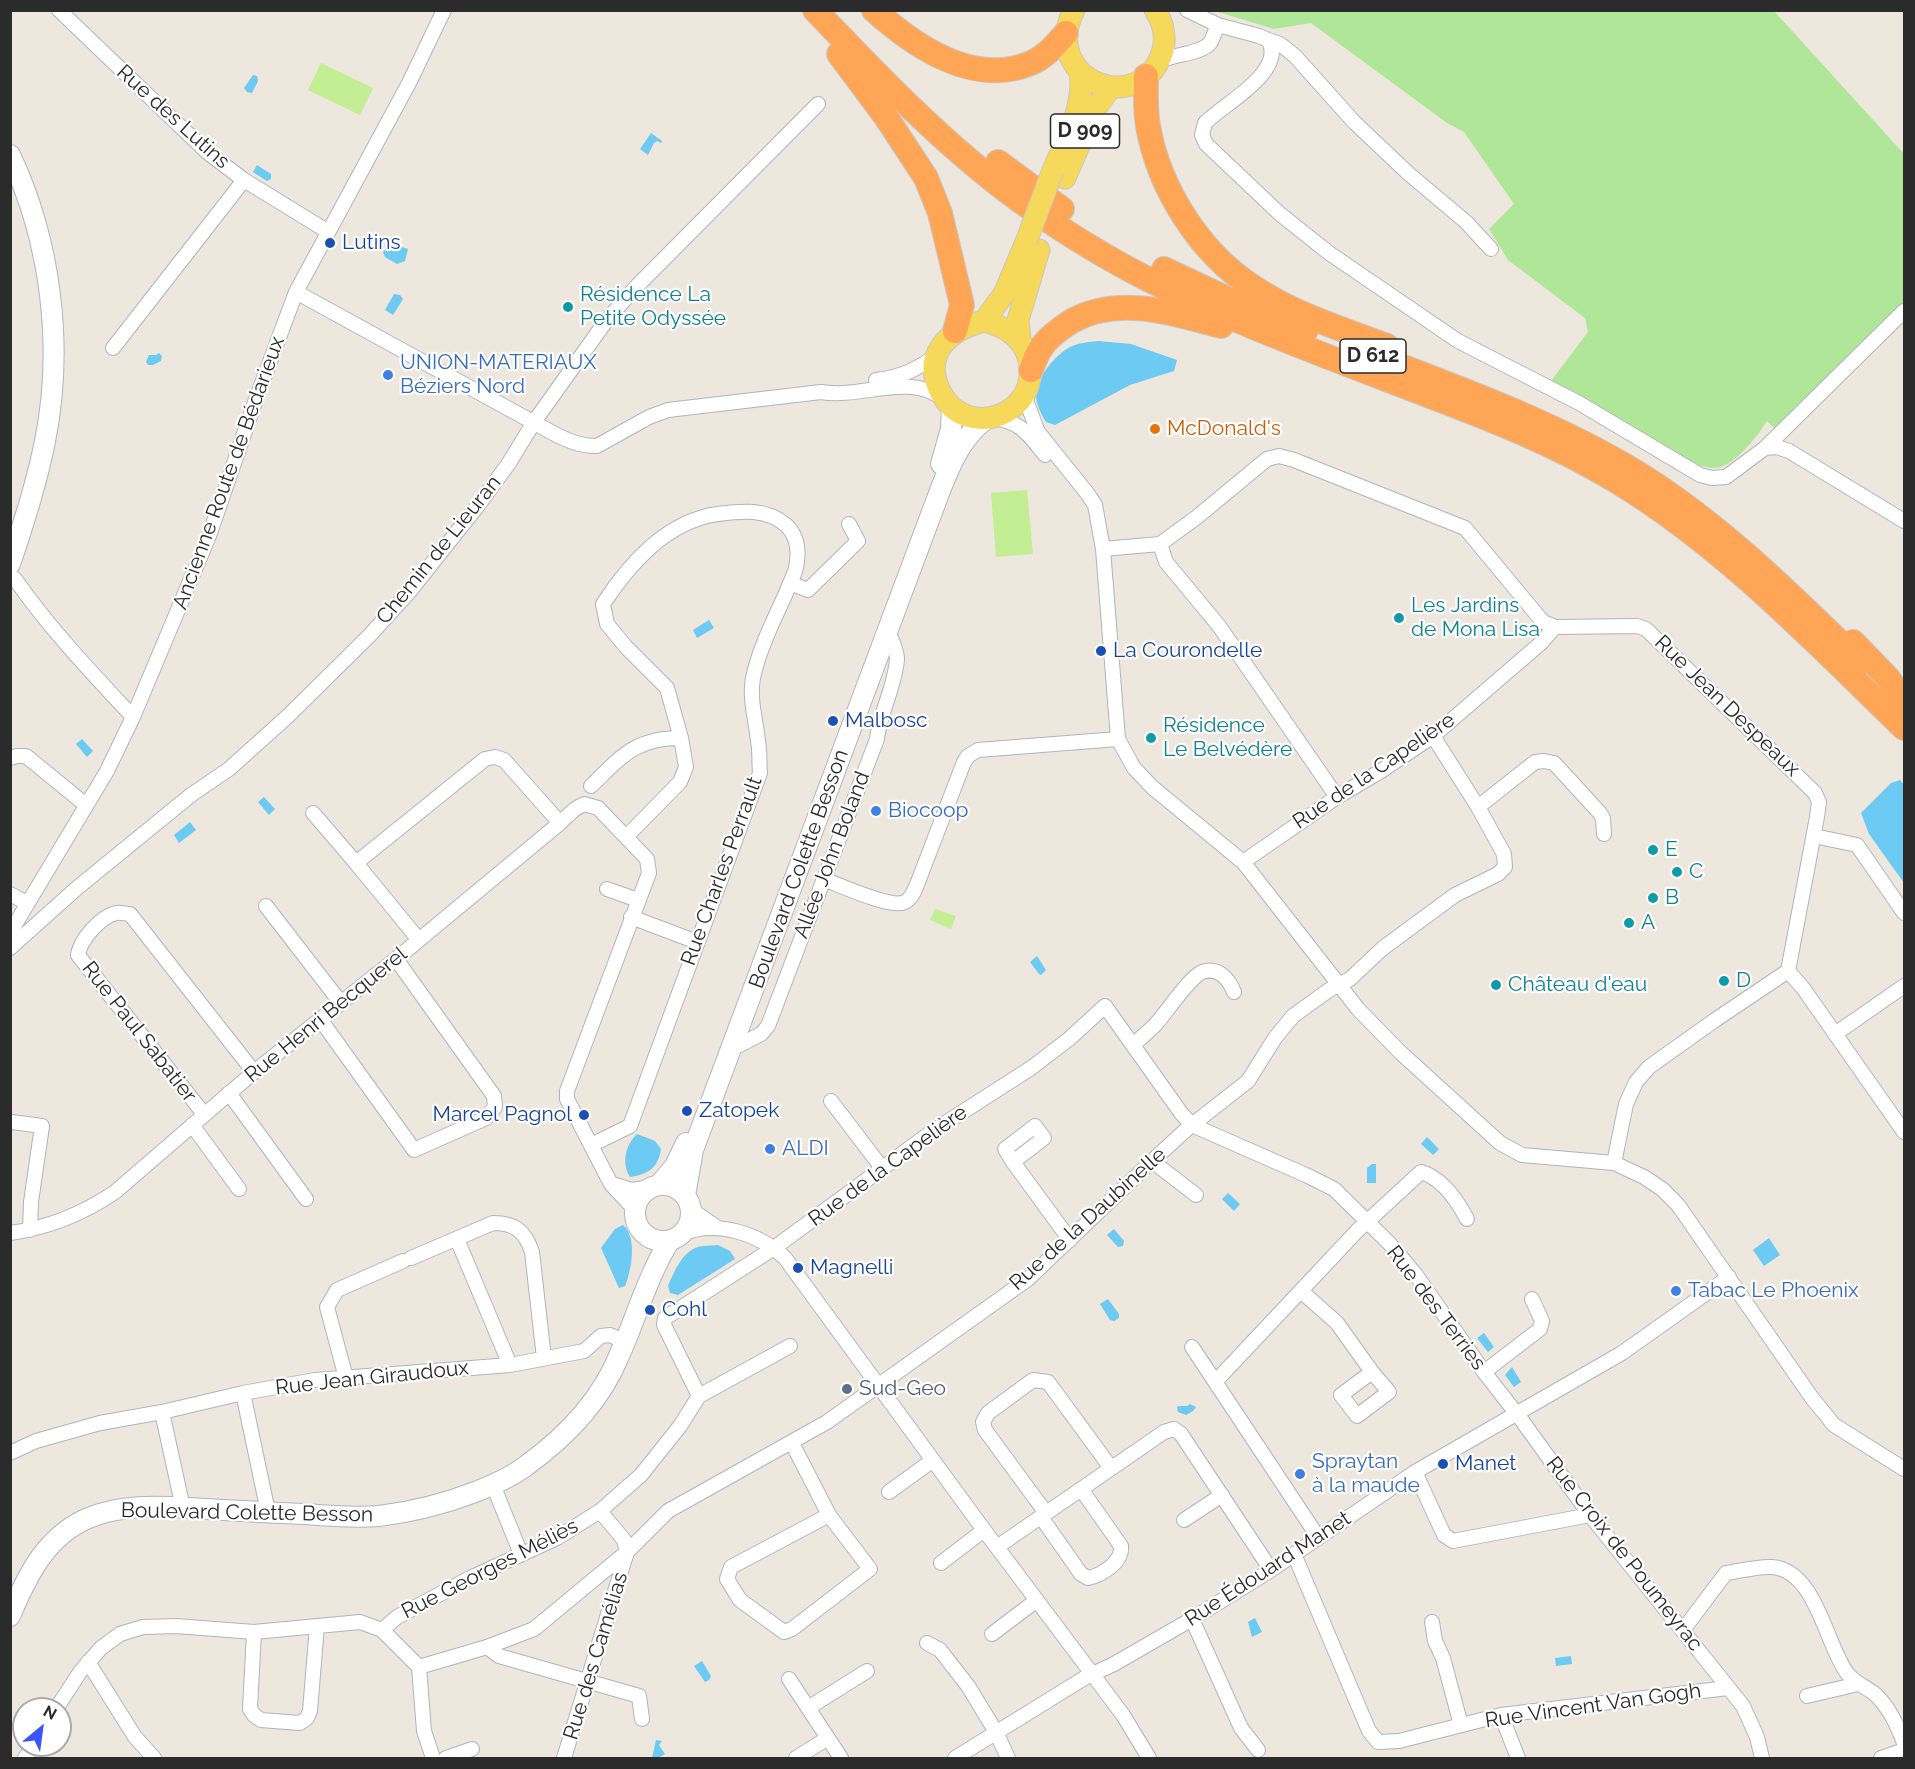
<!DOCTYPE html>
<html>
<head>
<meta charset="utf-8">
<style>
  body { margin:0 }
  #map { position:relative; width:1915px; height:1769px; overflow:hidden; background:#ede7dd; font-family:Raleway,sans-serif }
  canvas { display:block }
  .frame { position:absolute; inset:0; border:12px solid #2b2b2b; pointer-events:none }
  .north { position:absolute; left:12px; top:1697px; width:60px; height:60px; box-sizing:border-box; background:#fff; border:2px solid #aaa; border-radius:50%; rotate:29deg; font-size:16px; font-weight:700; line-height:24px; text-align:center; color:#2b2b2b }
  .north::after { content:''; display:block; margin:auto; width:21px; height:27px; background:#3855ff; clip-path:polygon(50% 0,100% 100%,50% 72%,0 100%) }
</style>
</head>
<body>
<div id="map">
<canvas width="1915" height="1769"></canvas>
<div class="frame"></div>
<div class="north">N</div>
</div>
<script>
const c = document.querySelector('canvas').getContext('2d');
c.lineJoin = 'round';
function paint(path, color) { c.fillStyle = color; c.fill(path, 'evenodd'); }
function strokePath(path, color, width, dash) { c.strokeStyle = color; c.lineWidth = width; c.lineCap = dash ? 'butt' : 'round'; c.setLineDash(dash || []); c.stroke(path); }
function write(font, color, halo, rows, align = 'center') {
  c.font = font + ' Raleway,sans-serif'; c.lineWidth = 4.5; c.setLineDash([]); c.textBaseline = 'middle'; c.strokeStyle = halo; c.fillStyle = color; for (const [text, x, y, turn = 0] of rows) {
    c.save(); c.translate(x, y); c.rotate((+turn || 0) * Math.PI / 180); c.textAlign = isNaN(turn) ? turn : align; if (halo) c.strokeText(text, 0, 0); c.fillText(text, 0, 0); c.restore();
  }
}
paint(new Path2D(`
  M1215,11h559l130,143v150l-129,125 -8,-8c-10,15 -33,47 -53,47 -4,0 -10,-2 -14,-2l-149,-85 37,-49 -3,-14 -77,-58 -19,-31 25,-25 -50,-72 -17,-9 -136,-100 -37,6z`), '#afe697');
paint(new Path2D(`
  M321,63l52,25 -13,27 -52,-25z
  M1027,490l6,64 -37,3 -5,-64z
  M935,909l21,7 -5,13 -21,-9z`), '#c3ee93');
paint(new Path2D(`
  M253,75l4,1 1,5 -6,12 -5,-1 -3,-4z
  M651,133l11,8 -1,2 -4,-2 -3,2 -6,12 -8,-6z
  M257,165l14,9v5l-4,2 -14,-9z
  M399,246l9,3 -3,12 -8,3 -12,-7 -2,-5 4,-4 6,1z
  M394,294l6,1 3,4 -10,16 -8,-5z
  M1098,341l33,3 46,16 -3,11 -44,14 -75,40 -9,-3c-5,-8 -10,-18 -10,-27 2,-19 18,-39 34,-48 8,-4 19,-5 28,-6z
  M159,353l3,3 -1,5 -8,4h-5l-2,-3 3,-7h7z
  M709,620l5,8 -17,10 -4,-8z
  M82,739l11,12 -6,6 -11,-13z
  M1900,780l4,5v98l-35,-49 -8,-21 30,-30z
  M264,797l11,12 -6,6 -11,-13z
  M190,822l6,8 -17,13 -5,-8z
  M1037,956l9,14 -5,5 -2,-1 -9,-12z
  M637,1134l18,7 6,8c-3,19 -12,25 -31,28 -9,-14 -4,-33 7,-43z
  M1427,1137l12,12 -6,6 -12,-11z
  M1372,1164h4v19h-9v-15z
  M1228,1193l12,11 -6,7 -12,-12z
  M623,1225c15,12 8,47 2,61l-6,2 -18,-40 14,-19z
  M1114,1229l10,12 -1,5 -5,1 -11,-12z
  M1769,1238l11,17 -16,11 -11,-16z
  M718,1245l12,6 5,8 -57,36 -8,-2 -2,-7c6,-14 14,-34 30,-39 5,-2 14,-1 20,-2z
  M1108,1299l11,15v4l-5,3 -4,-1 -10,-16z
  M1484,1333l10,14 -6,5 -11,-14z
  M1512,1367l9,15 -7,5 -9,-12z
  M1190,1404l6,3 -3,4 -7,4 -8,-3 -1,-5 2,-1h8z
  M1255,1618l7,14 -10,5 -4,-15z
  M1571,1656l1,8 -16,2 -1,-8z
  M702,1661l9,15 -2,4 -4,2 -11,-16z
  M656,1740l6,1 -3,4 6,9 -7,4h-6z`), '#6ccaf3');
const street = new Path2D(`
  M59,10l148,142 37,28 83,51
  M1187,10l31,15
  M1268,40l12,4 15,12 59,66 55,52 57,48 25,27
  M1158,62c15,-8 43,-8 52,-19 3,-4 5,-13 8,-18l41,11 9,4c20,31 -46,65 -63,83l-3,12 4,9 74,70 49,39 129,88 121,62 121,72 12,3 14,-1 39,-29 139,-137
  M296,292l255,140c15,8 28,14 46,14l52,-29 19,-7 153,-18c40,7 88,-20 122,7
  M113,348l131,-168
  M876,380c25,-3 40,-10 61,-25
  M1026,394l1,9 11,29 49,61 8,12 8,44 15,190 16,29 18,19 91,75 115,147 43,44 99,90 22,12 92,8 30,14 18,12 16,16 134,193 22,27 70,44
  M995,418c26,4 34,17 50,37
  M1765,448l12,-1 12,4 115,70
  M1160,544l37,-27 70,-58 12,-3 15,4 171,68 78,94 12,5 82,-1 9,3 169,164 4,9 -2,15 -29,154 -73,49 -66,47 -13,15 -10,22 -12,59
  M1103,549l57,-5 6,18 53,64 118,171
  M10,577l5,2c35,50 76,93 118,138
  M790,583l18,7 50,-49 -9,-17
  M10,758l7,-2h9l60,49
  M591,786c31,-30 44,-48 90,-48
  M1478,807l57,-45 9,-1 10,2 45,49 4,6 1,16
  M313,813l43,50
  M1814,836l43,9 47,68
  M1243,862l94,-65 44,-26 52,-35 108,-93 14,-16
  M823,879c17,6 68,30 82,23 7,-4 10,-12 13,-20l46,-120 4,-6 10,-6 140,-11
  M607,889l31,11
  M10,894l17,9
  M266,906l75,97
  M631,917l66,25
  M10,933l97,-162 26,-54 76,-181 46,-134 41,-110 113,-209 35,-73
  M419,940l-63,-77 129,-104 10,-2 9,3 56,63
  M10,948l67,-60 114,-93 38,-26 59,-53 81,-80 41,-45 66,-83 33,-45 25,-41 72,-101 29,-33 183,-184
  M1788,971l15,17 101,144
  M320,1019l94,131 72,-32 9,-11 -1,-11 -98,-137
  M1835,1034l69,-48
  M1134,1044c7,-6 14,-12 21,-19 11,-12 34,-47 47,-53 17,-6 27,8 32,20
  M732,1049l29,-15 7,-8 109,-287c3,-27 18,-52 20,-80 0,-6 -3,-13 -5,-19
  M229,1093l77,106
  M831,1101l51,67
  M204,1114l-126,-159c2,-15 22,-38 38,-42 4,-1 10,1 14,1l124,158
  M12,1122l30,4 -11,76 -1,28
  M192,1125l47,64
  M591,1145l39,-19 130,-353c-1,-11 0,-22 -2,-32 -2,-21 -9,-42 -5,-63 6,-29 21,-58 33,-85 3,-8 8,-17 10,-25 3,-15 2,-32 -10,-43 -20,-17 -44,-14 -69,-11 -51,8 -87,49 -114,90l4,20 19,23 41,41 14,50 5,29 -6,15 -54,55
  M1152,1161l44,34
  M1013,1162l-8,-13 30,-23 9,12 -31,24 57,78
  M612,1184l20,6 19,-3
  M690,1203l6,10 22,15
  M10,1233c38,-5 74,-20 105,-41l139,-120 142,-113 164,-136 15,-14 9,-5 14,4 49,51 2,14 -82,218v8l44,85 24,26
  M682,1234c34,-15 78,0 103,24l199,272 139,185 26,43
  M457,1239l53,126
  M411,1258l82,-35c22,0 32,8 39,29l12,106
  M1301,1291l36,32 35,49 -31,23 16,21 32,-24 -17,-20
  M1192,1347l126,190
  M1484,1372l56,-43 2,-8 -10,-22
  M346,1378l-19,-71 10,-17 66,-29
  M1216,1381l141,-150 64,-59c21,6 36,28 46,47
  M243,1393l25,119
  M699,1396l-35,-71 1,-7 109,-70 159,-117 98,-63 38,-29 36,-33 76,107 11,12 116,51 26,13 56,55 26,31 68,97 36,46 70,97 153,191 14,31 5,21
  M162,1412l21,96
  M792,1443l37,72 -98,52 -4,12 13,21 44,32 8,-3 78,-60 -41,-54
  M10,1453l26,-12 64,-18 62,-11 81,-19 72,-13 195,-15 74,-14 17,-15 9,-1 15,7
  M1415,1472l29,63 9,6 137,-26
  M493,1485l28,69
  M889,1492l44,-32
  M1046,1513l-61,-83 -2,-8 5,-9 45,-33 15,2 63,86
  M1041,1517l40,57 7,4c14,-3 35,-16 33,-32l-40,-57
  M1184,1520l38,-25
  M997,1547l167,-115 10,-3 7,5 90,136
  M1294,1554l75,177 9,11 21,-1 102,-26 227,-27
  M941,1563l43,-33
  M1192,1619l49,109 17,22
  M1432,1622l3,19 8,17 18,67
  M382,1630l15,-13 73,-39 87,-40 43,-27 41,-36 39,-49 19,-30 91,-50
  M1683,1630l43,-57c15,-2 32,-7 46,-6 44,3 54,78 75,106 7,10 20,14 29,22 14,14 21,30 28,48
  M254,1632l-4,77 4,6 7,5 39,3 7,-5 3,-7 7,-85
  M992,1634l45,-34
  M927,1643l13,7 28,36 28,46 12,26
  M487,1647l12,9 140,40 3,23
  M88,1662l47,75 19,21
  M419,1667l5,64 9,27
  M789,1679l52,79
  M1807,1696l51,-12
  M808,1708l59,-37
  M56,1709l24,-37 21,-24 19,-14 23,-7 33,-1 78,6 106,-10 22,8 37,37 68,-20 47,-18 93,-77 41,-41 159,-89 201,-143 124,-118 36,-33 60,-47 27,-43 18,-22 36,-26 21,-11 33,-31 72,-53 43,-21 7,-7 -1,-13 -26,-47 -45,-71
  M1501,1715l17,43
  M25,1758l9,-13
  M446,1758l26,-9
  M564,1758l63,-206 -3,-12 -24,-29
  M796,1758l32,-20
  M955,1758l131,-81 28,-13 78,-45 79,-49 144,-98 207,-119 107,-76
  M1881,1758l23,-8`);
const secondary = new Path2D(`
  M10,155c41,86 54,192 35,286 -8,42 -21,82 -35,123
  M941,464l10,-35 1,-21
  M660,1184l15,-18 11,-23
  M635 1213a28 28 0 1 1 56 0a28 28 0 1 1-56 0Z
  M685,1195l8,-45 248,-662c11,-27 21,-51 45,-69
  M10,1616c17,-40 35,-78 76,-97 38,-17 81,-12 121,-10 33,2 66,4 99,5 24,2 49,4 73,2 33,-4 65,-12 96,-24 18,-7 37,-15 52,-27 40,-29 73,-63 92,-109 18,-40 28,-79 51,-116`);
const primary = new Path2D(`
  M1074,10c-36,71 69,110 89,40 3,-13 0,-28 -8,-40
  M1053,170c13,-30 32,-64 27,-97
  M1065,178l30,-69 16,-22
  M984,321c22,6 39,16 45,39 12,54 -62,82 -88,33 -20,-38 7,-63 43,-72z
  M984,321l20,-27 22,-52
  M1020,339l-2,-19 21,-70`);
const highway = new Path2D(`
  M815,10c64,67 129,135 204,190 54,39 112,73 172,100 77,35 156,64 234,94 66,25 133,51 193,88 108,66 196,159 286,246
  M874,10c41,37 101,77 157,53 15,-6 25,-19 35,-30
  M839,54l47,63 40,61 14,35 22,92 -7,26
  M1146,76c0,16 -1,34 2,50 11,63 52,127 105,161 40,27 89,42 134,59
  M998,162l64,47
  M1164,269l66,31 76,30
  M1361,351c94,36 191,70 278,123 82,51 152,121 221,188
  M1031,370c3,-7 5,-15 10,-22 7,-11 20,-20 31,-27 47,-26 100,-8 149,5
  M1853,642l35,36 16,24`);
strokePath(street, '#b1b3bf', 16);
strokePath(secondary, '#b1b3bf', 22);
strokePath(primary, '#c8c8c8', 23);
strokePath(highway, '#c8c8c8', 26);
strokePath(street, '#fff', 14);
strokePath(secondary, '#fff', 20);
strokePath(primary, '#f6d85a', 21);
strokePath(highway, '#ffa656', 24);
const primaryBridge = new Path2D(`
  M1026,242l27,-72`);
strokePath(primaryBridge, '#c8c8c8', 23, []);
strokePath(primaryBridge, '#f6d85a', 21);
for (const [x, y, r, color] of [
  [330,243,6,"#1a4fb4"],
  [568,307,6,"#0f9aa8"],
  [388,375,6,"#3f7fe0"],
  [1155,429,6,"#e8710a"],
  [1399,618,6,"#0f9aa8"],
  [1101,651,6,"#1a4fb4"],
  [833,721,6,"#1a4fb4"],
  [1151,738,6,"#0f9aa8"],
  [876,811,6,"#3f7fe0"],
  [1653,850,6,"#0f9aa8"],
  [1677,872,6,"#0f9aa8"],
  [1653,898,6,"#0f9aa8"],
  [1629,923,6,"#0f9aa8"],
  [1724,981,6,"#0f9aa8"],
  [1496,985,6,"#0f9aa8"],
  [687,1111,6,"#1a4fb4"],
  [584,1115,6,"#1a4fb4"],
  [770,1149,6,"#3f7fe0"],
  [798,1268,6,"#1a4fb4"],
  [1676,1291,6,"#3f7fe0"],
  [650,1310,6,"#1a4fb4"],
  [847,1389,6,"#5c6f8a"],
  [1443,1464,6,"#1a4fb4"],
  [1300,1474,6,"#3f7fe0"]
]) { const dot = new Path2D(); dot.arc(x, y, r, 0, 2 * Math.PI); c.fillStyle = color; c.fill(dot); strokePath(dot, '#fff', 2); }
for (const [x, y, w] of [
  [1085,131,69],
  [1373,356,66]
]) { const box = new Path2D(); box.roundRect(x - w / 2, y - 17, w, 34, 4.5); c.fillStyle = '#fff'; c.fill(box); strokePath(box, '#2b2b2b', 1.5); }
write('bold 20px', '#2b2b2b', null, [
  ["D 909",1085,131],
  ["D 612",1373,356]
]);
write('21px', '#2b2b2b', '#fff', [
  ["Rue des Lutins",173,117,42],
  ["Ancienne Route de Bédarieux",229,473,-70],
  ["Chemin de Lieuran",439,550,-51],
  ["Rue Jean Despeaux",1727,706,44],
  ["Rue de la Capelière",1374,771,-34],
  ["Allée John Boland",832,855,-69],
  ["Boulevard Colette Besson",799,869,-70],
  ["Rue Charles Perrault",722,871,-70],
  ["Rue Henri Becquerel",326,1015,-39],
  ["Rue Paul Sabatier",139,1032,52],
  ["Rue de la Capelière",888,1166,-36],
  ["Rue de la Daubinelle",1088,1219,-42],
  ["Rue des Terries",1436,1308,53],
  ["Rue Jean Giraudoux",372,1378,-6],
  ["Boulevard Colette Besson",247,1513,1],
  ["Rue Croix de Poumeyrac",1624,1554,52],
  ["Rue Georges Méliès",490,1569,-27],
  ["Rue Édouard Manet",1268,1569,-33],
  ["Rue des Camélias",596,1656,-73],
  ["Rue Vincent Van Gogh",1593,1706,-8]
]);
write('21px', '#164399', '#fff', [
  ["Lutins",342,243],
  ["La Courondelle",1113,651],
  ["Malbosc",845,721],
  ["Zatopek",699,1111],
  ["Marcel Pagnol",572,1115,"right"],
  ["Magnelli",810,1268],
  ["Cohl",662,1310],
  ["Manet",1455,1464]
], 'left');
write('21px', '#0d838f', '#fff', [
  ["Résidence La",580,295],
  ["Petite Odyssée",580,319],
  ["Les Jardins",1411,606],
  ["de Mona Lisa",1411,630],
  ["Résidence",1163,726],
  ["Le Belvédère",1163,750],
  ["E",1665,850],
  ["C",1689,872],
  ["B",1665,898],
  ["A",1641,923],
  ["D",1736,981],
  ["Château d'eau",1508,985]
], 'left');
write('21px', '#366cbe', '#fff', [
  ["UNION-MATERIAUX",400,363],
  ["Béziers Nord",400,387],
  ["Biocoop",888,811],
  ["ALDI",782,1149],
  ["Tabac Le Phoenix",1688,1291],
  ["Spraytan",1312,1462],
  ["à la maude",1312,1486]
], 'left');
write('21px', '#c56008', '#fff', [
  ["McDonald's",1167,429]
], 'left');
write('21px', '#4e5e75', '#fff', [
  ["Sud-Geo",859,1389]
], 'left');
</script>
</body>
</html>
